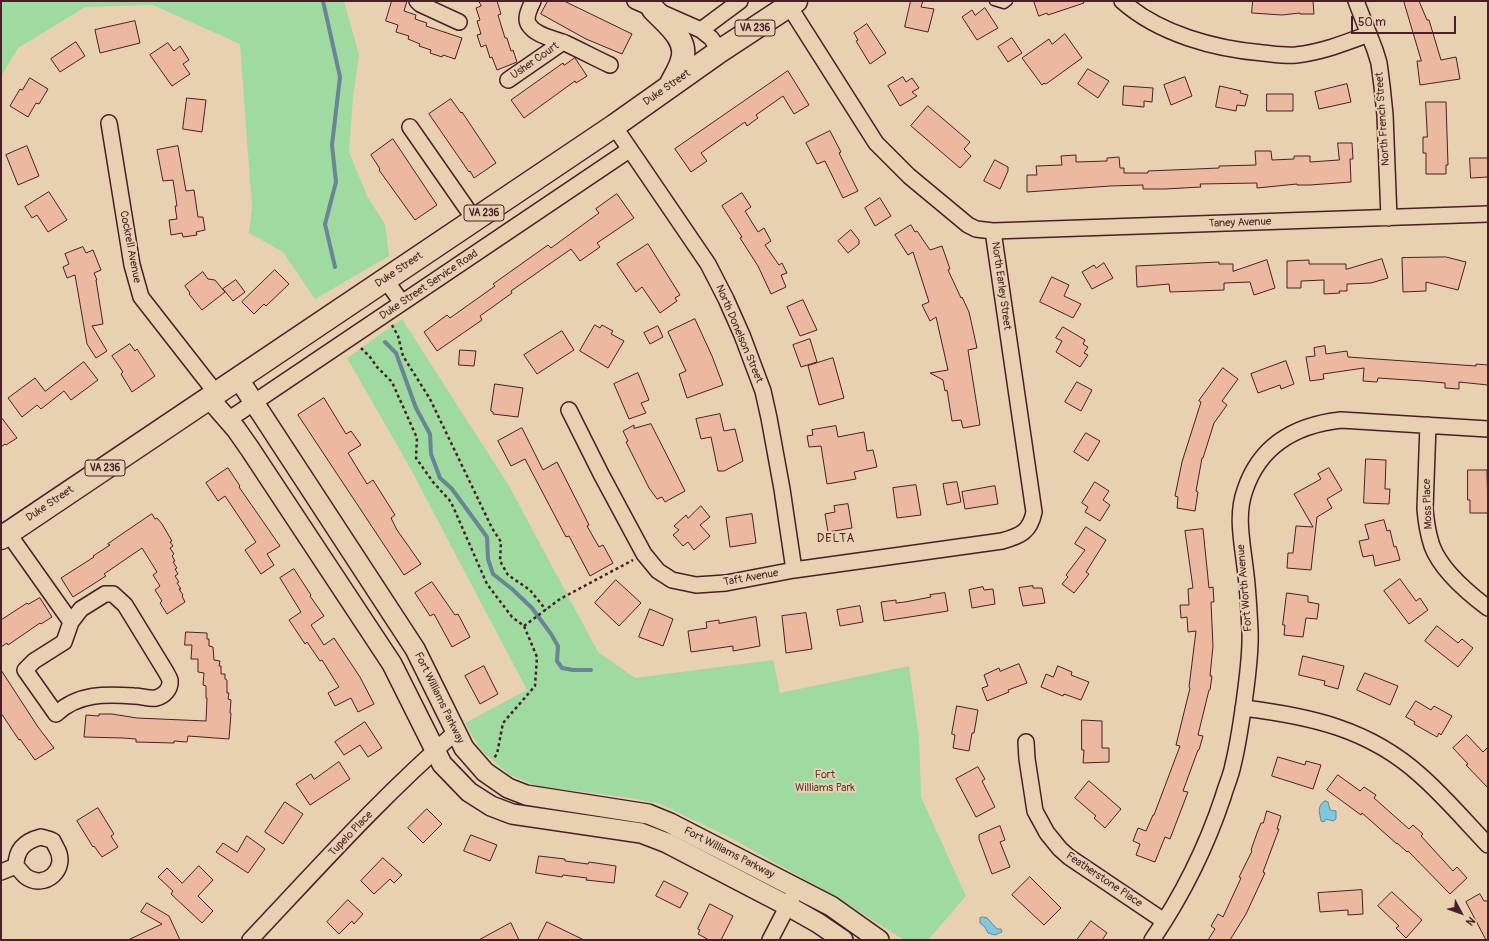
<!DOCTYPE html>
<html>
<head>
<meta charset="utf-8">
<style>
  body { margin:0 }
  #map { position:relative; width:1489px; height:941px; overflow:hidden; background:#e7d1b0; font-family:Pangolin,sans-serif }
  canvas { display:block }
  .frame { position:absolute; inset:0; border:2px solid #4a1f2b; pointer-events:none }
  .north { position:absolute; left:1441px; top:893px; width:40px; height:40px; -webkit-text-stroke:3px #e7d1b0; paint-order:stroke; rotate:131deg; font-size:11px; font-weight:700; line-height:16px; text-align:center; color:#4a1f2b }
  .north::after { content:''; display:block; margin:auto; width:14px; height:18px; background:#4a1f2b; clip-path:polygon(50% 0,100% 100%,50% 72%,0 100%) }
  .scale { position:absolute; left:1351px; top:16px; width:105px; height:18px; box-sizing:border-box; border:2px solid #4a1f2b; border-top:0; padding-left:5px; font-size:12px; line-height:14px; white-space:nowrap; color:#4a1f2b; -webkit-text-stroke:3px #e7d1b0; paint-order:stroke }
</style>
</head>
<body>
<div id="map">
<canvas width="1489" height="941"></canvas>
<div class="frame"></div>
<div class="north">N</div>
<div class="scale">50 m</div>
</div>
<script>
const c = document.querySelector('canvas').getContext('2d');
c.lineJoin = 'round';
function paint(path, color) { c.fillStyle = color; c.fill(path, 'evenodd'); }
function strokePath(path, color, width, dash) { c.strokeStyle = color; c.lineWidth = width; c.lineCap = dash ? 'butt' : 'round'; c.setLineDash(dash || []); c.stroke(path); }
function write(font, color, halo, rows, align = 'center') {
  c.font = font + ' Pangolin,sans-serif'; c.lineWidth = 4; c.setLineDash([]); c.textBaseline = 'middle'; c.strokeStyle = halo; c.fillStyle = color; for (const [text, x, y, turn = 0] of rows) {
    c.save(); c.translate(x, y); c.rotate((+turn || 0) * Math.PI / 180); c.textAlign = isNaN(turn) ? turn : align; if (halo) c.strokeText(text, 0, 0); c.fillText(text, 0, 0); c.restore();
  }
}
paint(new Path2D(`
  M1,1h343l15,54 -6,42 -4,55 18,44 18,28 4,32 -74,43 -32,-47 -34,-19 3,-25 -12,-164 -87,-39 -68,2 -67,41 -17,28z
  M402,319l107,167 89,166 37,26 138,-18 7,33 129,-27 10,73 2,58 45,99 -38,44h-24l-68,-43 -105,-59 -71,-34 -29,-6 -94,-12 -27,-11 -29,-25 -16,-27 62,-33 -119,-226 -61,-106z`), '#9fdaa0');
const water = new Path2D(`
  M1325,801l3,1 2,8 6,1v8l-3,2 -7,-2 -2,3 -3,-1c-1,-7 -5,-15 4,-20z
  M983,917l4,1 10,11h4l1,3 -7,3 -7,-2 -3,-6 -5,-4v-5z`);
paint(water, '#7ec9dd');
strokePath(water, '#698596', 1);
strokePath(new Path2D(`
  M323,1l17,76 -8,68 4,37 -11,42 10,43
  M385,342l11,11 20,55 14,26 1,20 9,24 12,11 35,48 1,22 5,15 19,15 20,19 19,26 7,12 -1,15 5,7 11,2h18`), '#698596', 4);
const building = new Path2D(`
  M392,1h15l-3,10 12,4 -1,4 12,4 -1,3 36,12 -7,21 -12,-4 -1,2 -12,-4 1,-3 -12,-4 1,-2 -12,-5 1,-3 -13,-4 2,-7 -12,-4z
  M479,1h18l4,13 -3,1 7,23h2l4,13 2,-1 4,12 -20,8 -5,-13 -2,1 -4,-13 -5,2 -4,-12 4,-1 -4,-13 3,-1 -4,-12 5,-2z
  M548,1h16l68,33 -10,20 -36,-15 -45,-25z
  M911,1h12l-2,6 13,2 -6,23 -23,-5z
  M1034,1h49l1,2 -36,12 -1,-2 -8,3z
  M1253,1h60l1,13h-14v-1l-18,2 -30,-2z
  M1404,1h15l8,19h2l12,40 15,-3 4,22 -40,6 -3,-24h4z
  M985,8l13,20 -21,12 -15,-23 10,-7 3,5z
  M135,21l5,22 -40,10 -5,-23z
  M867,24l19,29 -16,11 -14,-23 2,-1 -4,-7z
  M1065,34l17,24 -36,26 -2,-1 -2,2 -20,-27 27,-19 3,5z
  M1012,38l10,15 -14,9 -10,-15z
  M76,42l9,14 -25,16 -9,-13z
  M168,43l6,8 6,-5 9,14 -6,4 7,10 -18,12 -22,-31z
  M575,58l12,18 -11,7 -1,-2 -51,37 -13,-18 52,-37 1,2z
  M1088,69l21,12 -11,17 -20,-14z
  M788,71l21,34 -15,9 -11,-18 -27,19 2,3 -11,8 -2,-4 -44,31 6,8 -16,11 -16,-23z
  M903,77l3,5 6,-4 7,10 -7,4 5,4 -17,10 -12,-20z
  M1185,77l7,19 -21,9 -7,-20z
  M30,78l18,11 -9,15 -3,-1 -8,14 -18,-11 10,-17 2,1z
  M1347,84l4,18 -32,7 -4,-17z
  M1124,86l29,2 -1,14 -8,-1v6l-21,-2z
  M1220,86l21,5 -1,2 8,2 -3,11 -8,-1 -1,6 -20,-4z
  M1267,94h26v17h-26z
  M187,98l19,2 -4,32 -19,-3z
  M451,99l10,14 1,-1 34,51 -22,15 -4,-7 -1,1 -40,-58z
  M1426,102h20l2,63h-2v9h-20v-21h-3v-16h4z
  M928,106l42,36 -6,7 7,7 -11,12 -49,-42z
  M830,131l11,21 -2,1 19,38 -15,7 -18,-37 -8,3 -11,-21z
  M393,139l44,66 -22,15 -36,-50 1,-1 -9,-14z
  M1338,143h14l1,16h-3l1,23 -41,3h-13v-1l-40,4v-5l-57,1 1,3 -36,2h-22v-4l-33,1 -83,6v-17h10l-1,-9 26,-1 -1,-9 15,-1v7l31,-1v-3l12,-1 1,11h4v5h24v-2l71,-3v-2l37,-1 -1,-14h16l1,9 22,-1v-3h16v6l29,-2z
  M27,146l12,30 -21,9 -12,-30z
  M178,146l8,45 8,-1 4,27h5l2,13 -9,2 1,3 -14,2 -1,-4 -11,2 -2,-15 8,-1 -2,-13h2l-4,-26 -10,1 -6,-31z
  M1470,158h18v19l-17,1z
  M995,160l13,7v4l-8,18 -16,-8z
  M49,192l18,28 -19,12 -11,-17 -5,3 -7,-11z
  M742,193l9,14 -6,4 13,21 6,-4 7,13 -6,4 14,20 3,-2 5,10 -6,2 5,12 -15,7 -13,-28 -18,-28 2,-1 -20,-31z
  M617,194l17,24 -37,25 3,4 -20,14 -9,-12 -60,42 1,2 -32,23 2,4 -45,31 -13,-19 23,-17 3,3 45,-32 -2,-2 55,-39 3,3 48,-35 -3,-4z
  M880,198l11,18 -16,10 -10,-18z
  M911,225l4,7 2,-1 13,19 12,-4 8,23 -2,1 13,28 1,-1 7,15 8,36 -9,2 12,75 -17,3 -2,-8 -9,1 -5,-31 -2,1 -2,-11 -13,-7 18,-3 -12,-53 -6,4 -8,-16 7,-3 -16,-50 -5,3 -13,-20z
  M851,230l8,10v4l-11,9 -10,-12z
  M648,244l32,51 -5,3 2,3 -17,12 -18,-26 -6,5 -19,-28z
  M83,247l3,6 7,-3 8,20 -7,3 3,7h-1l7,44 -11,2 15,25 -11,7 -9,-14 -12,-69 -8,3 -4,-11 6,-3 -4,-10z
  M1446,257l20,5 -8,28 -32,-8v9l-23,1 -1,-34z
  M1382,259l6,19 -17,5 -24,1v7h-8l1,2 -16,1v-14l-23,1v7h-14v-27l22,-1v4h37v5z
  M1267,260l8,28 -21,7 -4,-13 -26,1v7l-54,2 -1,-8 -32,3 -1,-21 83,-4v2h14v7z
  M1104,263l9,15 -21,11 -10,-17 12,-7 2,3z
  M275,270l14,14 -23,22 -2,-2 -10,10 -12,-12z
  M203,272l5,7 7,1 10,12 -23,18 -13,-16 1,-1 -5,-7z
  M1052,277l17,8 -5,11 17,8 -8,14 -33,-16z
  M236,280l9,12 -12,9 -10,-12z
  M803,300l14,30 -17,6 -13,-29z
  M695,319l17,37 11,29 -36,13 -8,-24 7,-3 -18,-39z
  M595,325l5,3 2,-3 11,6 -2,3 13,7 -16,27 -28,-17z
  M658,326l5,11 -13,7 -6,-11z
  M1063,327l22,13 -2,4 5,3 -4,6 4,2 -8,12 -24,-15 6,-11 -6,-3z
  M562,331l12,19 -37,24 -13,-19z
  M810,339l7,23 -16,5 -8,-22z
  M130,344l5,7 2,-2 18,27 -23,16 -11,-18 2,-2 -11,-16z
  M1325,346l1,8 21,-3 1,6 128,9v-2l12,1v20l-29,-3v7l-14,-1v-5l-22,-2 -45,-3 -1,4 -14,-1 1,-13 -41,6 1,5 -14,2 -4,-24 9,-1 -1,-8z
  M460,350l16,1 -2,15 -15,-1z
  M833,358l11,40 -25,7 -11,-39z
  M1286,361l8,23 -13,5 -1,-4 -22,8 -7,-19z
  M84,362l14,18 -27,20 -7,-9 -23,18 -4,-4 -15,12 -14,-19 27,-20 10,13z
  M1223,368l15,11 -16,22 5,4 -13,18 -11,35h-1l-6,33 2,1 -3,19 -18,-3 1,-11 -3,-1 7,-34 19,-60 -2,-1z
  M638,373l11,27 -8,3 5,10 -17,6 -15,-35z
  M1077,382l15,8 -11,21 -16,-9z
  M495,384l28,4 -5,29 -25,-3v-2l-2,-1z
  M324,398l22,36 5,-3 10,14 -13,8 19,31 6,-4 22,35 -4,3 6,12 24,34 -17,11 -106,-160z
  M720,414l4,17 11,-2 8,32 -19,10h-6l-7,-34 -10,2 -5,-20z
  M1,417l16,21 -11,7 -1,-1 -4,3z
  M651,424l34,67 -20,11 -3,-5 -5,2 -8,-11 -23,-46 2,-1 -5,-10 11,-6v3z
  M836,426l2,11 26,-5 3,19 6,-1 4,17 -23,5 2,7 -29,5 -6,-38 -12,1 -2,-11 6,-1 -1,-5z
  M522,428l21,42 14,-8 32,63 -2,1 12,21 4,-2 10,18 -23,13 -21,-40 -3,1 -41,-78 -14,7 -13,-25z
  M1086,433l14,8 -12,20 -14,-9z
  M1366,459l20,1 -1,29h5l-1,15 -25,-1z
  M228,468l12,18 -1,1 41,59 -13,8 7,11 -13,9 -16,-24 11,-8 -31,-46 -7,5 -12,-18z
  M1329,468l13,22 -15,9 5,9 -15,9 -6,53 -24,-2 1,-15h5l3,-27 17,1 -19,-33 27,-15 -3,-5z
  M1468,470h19l1,43h-18v-13h-2z
  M957,482l4,20 -14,3 -4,-21z
  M1095,482l14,9 -6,9 7,5 -10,16 -15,-9 3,-5 -6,-4z
  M916,485l5,30 -24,3 -4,-30z
  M995,486l3,18 -33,5 -3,-17z
  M848,504l4,24 -24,4 -3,-18 10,-2 -1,-6z
  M701,506l9,11 -10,8 10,11 -16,14 -6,-8 -5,4 -10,-11 6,-5 -5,-4 12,-11 2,3z
  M152,514l3,5 2,-1 5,6 10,17 -2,1 3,4 -3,2 4,6 -2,2 3,5 -2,1 4,6 -2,1 3,5 -3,2 4,6 -2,1 4,6h-2l4,6 -1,1 3,6 -18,12 -7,-11 2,-2 -7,-11 5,-4 -7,-11 4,-3 -15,-24 -38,26 2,2 -33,21 -12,-19 33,-21 -1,-1 17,-11 -2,-1z
  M752,514l4,29 -26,4 -4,-29z
  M1384,520l3,11 3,-1 4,17 2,-1 4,14 -25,6 -2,-11 -10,2 -4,-16 10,-2 -4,-14z
  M1086,527l20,13 -20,32 3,2 -15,19 -12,-9 6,-7 -2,-2 19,-25 -10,-6z
  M1203,529l6,59 4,-1 1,15h-3l2,44 -3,30h2l-2,14h-1l-11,45 5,1 -4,14h-1l-15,41 5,1 -18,47 -5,-2 -10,25 -19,-7 4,-11 -7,-3 5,-13 8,3 7,-16h1l26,-69 -4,-1 14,-57 -1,-1 7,-56 -8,1 -1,-15 -6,1 -1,-13h9l-1,-16 5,-1 -8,-57z
  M294,569l17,26 -1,1 14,20 -13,9 13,20 10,-7 26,39 14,27 -16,8 -7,-14 -16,8 -7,-13 11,-6 -17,-27 -2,1 -13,-19 -2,2 -16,-24 12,-8 -21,-34z
  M1400,579l16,22 4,-3 8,12 -19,14 -25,-33z
  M616,580l25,23 -22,23 -24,-23z
  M432,582l23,33 3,-1 12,23 -18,10 -18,-33 -4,2 -15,-23z
  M1033,586v2h9l3,15 -22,3 -4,-18z
  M983,587l1,3 9,-1 2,15 -23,4 -3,-18z
  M945,593l3,18 -64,10 -3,-19 15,-2v3l9,-1 26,-5 -1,-2z
  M1287,593l21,3v6l11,2 -2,15 -11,-1 -3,19 -19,-2 1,-10h-2z
  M40,598l12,19 -11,7 -1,-1 -32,22 -1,-2 -6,4v-27l26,-17 1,1z
  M860,606l3,16 -23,4 -3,-16z
  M650,609l23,10 -10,27 -24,-9z
  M806,613l6,36 -26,4 -4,-37z
  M756,617l4,29 -27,5v-5l-42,6 -3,-21 19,-3 -1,-6 13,-2v3z
  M1437,626l21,17 4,-4 11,9 -15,19 -33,-26z
  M186,632l21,1v6h2v7l4,1 1,13 6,1 -1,5h2v8h4v5l2,1v13h2l-1,6 3,1 -1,13h1l-2,26 -41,-3 -1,6 -13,-1v2l-38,-1v-3l-13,-1 -39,-1 2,-22 13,1v-2h13l25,4 69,3 1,-23h-1v-12l-3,-1 1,-12 -6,-1v-13h-7l1,-14h-7z
  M1303,656l41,10 -6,23 -14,-4 1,-4 -26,-6z
  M1019,664l8,19 -19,7 1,2 -22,9 -5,-13 6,-2 -4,-11 15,-7 1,3z
  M484,666l14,28 -18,10 -15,-28z
  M1058,666l14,6 -1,3 18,7 -8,18 -17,-6 -1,2 -22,-9 5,-13 7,3z
  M1,670l37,57 16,21 -19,12 -15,-21 -1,1 -18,-27z
  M1365,673l33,13 -8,19 -33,-15z
  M1416,701l15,9 3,-4 18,10 -11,19 -2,-2 -2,4 -23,-13 1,-2 -9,-5z
  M957,706l21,4 -4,23h-2l-3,18 -16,-3 2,-13 -3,-1z
  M1082,720l20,1v27h7v14l-26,1 1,-13h-2z
  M365,722l17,26 -14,9 -8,-12 -16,10 -9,-13z
  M1467,735l16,17 5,-5v41l-22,-23 2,-1 -15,-16z
  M1278,757l27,8 1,-4 15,4 -8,24 -41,-13z
  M339,762l11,17 -40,26 -14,-21 15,-10 3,5z
  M978,767l7,12 -3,2 13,26 -19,10 -20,-38z
  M1338,775l22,16 4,-4 12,8 -2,3 35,31 4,-4 10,9 -2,2 32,35 4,-4 10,11 -17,16 -42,-43 -1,1 -10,-9v1l-35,-31 -1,2 -34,-25z
  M1089,781l32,28 -16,19 -11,-10 2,-2 -21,-18z
  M285,802l18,12 -20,30 -18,-12z
  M98,808l16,26 -3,2 7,11 -16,10 -8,-11 -1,1 -16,-26z
  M427,809l15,15 -19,19 -15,-15z
  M1267,811l14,5 -4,13h2l-16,43 2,1 -19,41 -16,26h-22l7,-11 -4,-3 7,-12 5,3 18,-39 -2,-1 13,-26 -1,-1 6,-17 4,-10h2z
  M1000,826l5,14 -5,2 10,25 -18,7 -13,-35v-4z
  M471,835l26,10 -7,16 -26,-10z
  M247,836l18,13 -17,24 -32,-21 7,-9 14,9z
  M539,856l26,3v2l23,3 1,-2 27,4 -2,17 -28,-3 1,-2 -24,-3 -1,2 -26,-4z
  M383,858l19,17 -8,8 -4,-4 -16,15 -13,-13z
  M199,866l14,14 -15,16 15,15 -11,12 -31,-29 2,-3 -15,-14 9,-9 15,15z
  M1030,877l31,31 -17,17 -32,-30z
  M664,881l24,12 -8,15 -24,-12z
  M1362,890l1,24 -15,1v-5l-28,2 -2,-19z
  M1392,892l30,28 -16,18 -10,-10 3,-2 -21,-20z
  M1480,894l4,7h4v39h-2l-20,-38z
  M348,900l15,14 -9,10 -2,-3 -13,13 -12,-12z
  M147,903l22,13 11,24h-52l34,-16 -21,-12z
  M710,904l23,12 -12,24h-12l-11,-6 2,-4 -2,-1z
  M1091,921l16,12 -5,7h-25z
  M547,922l37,18h-46z
  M511,923l8,17h-40z`);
paint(building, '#ecb8a0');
strokePath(building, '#4a1f2b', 1);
const service = new Path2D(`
  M994,1l10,3 4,-3`);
const minor = new Path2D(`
  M417,1l3,3 39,18
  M533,1c-3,7 -9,17 -4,24 7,11 24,13 36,18 15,7 30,15 45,22
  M635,1l66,29 10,8 9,13
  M1122,1c37,33 93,48 141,52 10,1 22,3 33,2 26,-3 49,-12 73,-21
  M1356,1l19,49 4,13 3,23 3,29 4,103
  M789,6l87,137 33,33 59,49 8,4 17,2 495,-17
  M701,30l39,-29
  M508,80l55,-38
  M109,123l23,142 9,32 75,96
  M614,126l94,138 18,35 16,36 21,56 6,27 13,71 12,81
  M410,127l64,92
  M385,279l17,24
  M569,410l32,64 43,80 14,17 14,9 24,5 30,-2 68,-13 208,-29c18,-5 28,-9 32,-29l-41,-281
  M228,420l401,-270
  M1428,425l-3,84c1,12 3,25 7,37 9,24 36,47 56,62
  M8,533l63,89
  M105,594h8l12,11 41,67c1,2 3,5 4,8 1,9 -6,16 -14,18 -7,1 -15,-2 -22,-2 -28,-2 -56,-3 -78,18l-31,-44 9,-9 30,-19 7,-20 10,-13z
  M1243,708c67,8 126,21 177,67 24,21 46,47 68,70
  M1026,742l1,17 8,52 12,22 13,16 9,8 95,64
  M41,837c3,1 9,2 12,4 1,2 2,4 3,6 14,22 -12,44 -31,29 -3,-3 -6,-7 -9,-10 0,-17 9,-25 25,-29z
  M1,872l15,-6
  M250,940c67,-71 132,-144 206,-208
  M770,940l27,-52
  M1152,940c30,-44 54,-92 71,-143 3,-11 8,-21 10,-32 5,-20 8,-41 11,-62 3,-24 7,-48 6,-72 -1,-21 -2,-43 -5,-64 -3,-26 -9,-52 0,-77 15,-45 51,-65 96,-70l147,9`);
const tertiary = new Path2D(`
  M238,378l177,271 49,99 21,24 23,16 18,7 122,19 22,9 161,83 48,34
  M209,398l27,31 14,20 142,215 50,100 27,28 22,14 21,8 129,19 26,10 121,63 30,17 25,17`);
const primary = new Path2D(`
  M653,9c12,13 36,30 29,51 -2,9 -8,17 -12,26
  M1,538l613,-412 106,-75 76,-50`);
strokePath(service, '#4a1f2b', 11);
strokePath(minor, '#4a1f2b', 18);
strokePath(tertiary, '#4a1f2b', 22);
strokePath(primary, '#4a1f2b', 25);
strokePath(new Path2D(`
  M392,325l6,11 5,20 27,43 62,129 9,14 -1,19 8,14 22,15 16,20
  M361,348l9,9 7,10 15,15 25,56 -1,20 17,24 18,20 36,82 25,33 12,9 13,31 -2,29 -32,37 -6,31 -3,4
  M524,626l36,-27 73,-39`), '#4a1f2b', 2.5, [3, 3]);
strokePath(service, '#e7d1b0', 8);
strokePath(minor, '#e7d1b0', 15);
strokePath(tertiary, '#e7d1b0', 19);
strokePath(primary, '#e7d1b0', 22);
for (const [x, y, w] of [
  [755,28,40],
  [484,213,40],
  [105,468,40]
]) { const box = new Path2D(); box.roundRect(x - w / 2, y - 8, w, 16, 3); c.fillStyle = '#e7d1b0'; c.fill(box); strokePath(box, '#4a1f2b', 1); }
write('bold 10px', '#4a1f2b', null, [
  ["VA 236",755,28],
  ["VA 236",484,213],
  ["VA 236",105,468]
]);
write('11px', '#4a1f2b', '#e7d1b0', [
  ["Usher Court",535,61,-35],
  ["Duke Street",667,88,-35],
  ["North French Street",1383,119,-94],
  ["Taney Avenue",1240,223,-2],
  ["Cockrell Avenue",130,247,79],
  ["Duke Street",399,270,-34],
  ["Duke Street Service Road",429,285,-34],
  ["North Earley Street",1001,286,82],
  ["North Donelson Street",739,334,67],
  ["Duke Street",50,504,-34],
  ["Moss Place",1428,504,-92],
  ["Taft Avenue",751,578,-10],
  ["Fort Worth Avenue",1245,588,-95],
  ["Fort Williams Parkway",439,698,64],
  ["Tupelo Place",351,834,-46],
  ["Fort Williams Parkway",729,853,27],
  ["Featherstone Place",1104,880,34]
]);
write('11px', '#573b3d', '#e7d1b0', [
  ["Fort",825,775],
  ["Williams Park",825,788]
]);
c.letterSpacing = '1px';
write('12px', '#4a1f2b', '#e7d1b0', [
  ["DELTA",836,539]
]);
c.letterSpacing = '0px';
</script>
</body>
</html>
